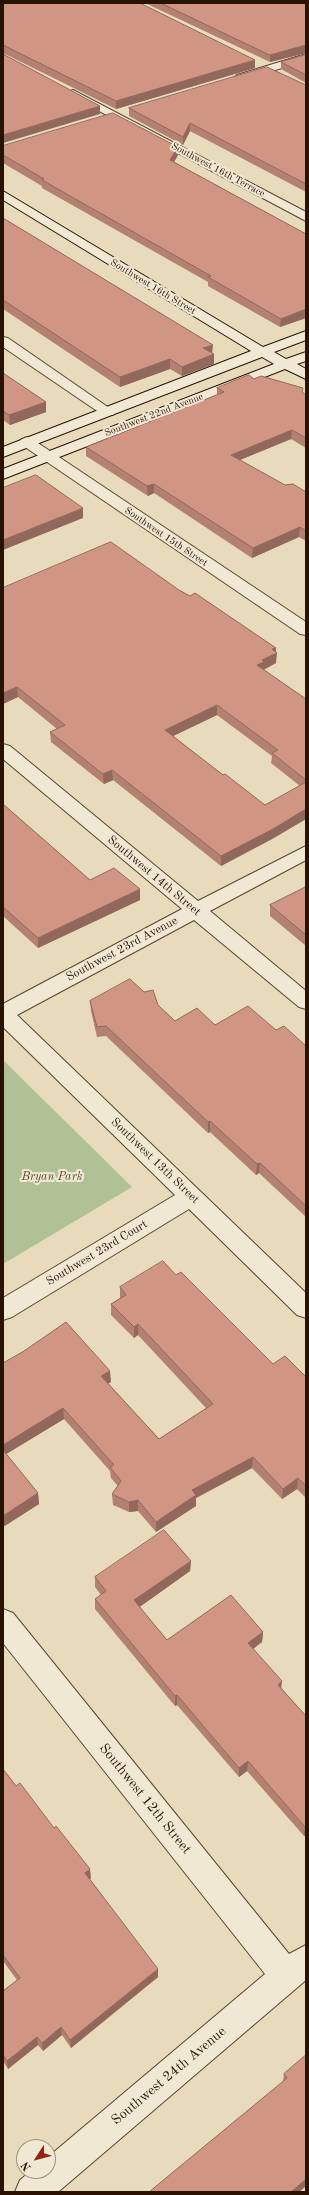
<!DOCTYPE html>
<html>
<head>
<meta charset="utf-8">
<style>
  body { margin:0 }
  #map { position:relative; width:309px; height:2195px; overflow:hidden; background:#e8dbbc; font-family:"Old Standard TT",serif }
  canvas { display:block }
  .frame { position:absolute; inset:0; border:4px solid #271300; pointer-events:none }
  .north { position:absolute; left:16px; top:2139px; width:40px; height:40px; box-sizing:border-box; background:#f0e8d3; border:1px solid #a0937f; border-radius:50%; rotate:234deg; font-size:11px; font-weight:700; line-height:16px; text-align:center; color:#271300 }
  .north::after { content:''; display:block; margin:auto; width:14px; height:18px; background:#8f2418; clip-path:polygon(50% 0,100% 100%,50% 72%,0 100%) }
</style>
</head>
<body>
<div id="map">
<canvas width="309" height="2195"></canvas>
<div class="frame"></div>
<div class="north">N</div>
</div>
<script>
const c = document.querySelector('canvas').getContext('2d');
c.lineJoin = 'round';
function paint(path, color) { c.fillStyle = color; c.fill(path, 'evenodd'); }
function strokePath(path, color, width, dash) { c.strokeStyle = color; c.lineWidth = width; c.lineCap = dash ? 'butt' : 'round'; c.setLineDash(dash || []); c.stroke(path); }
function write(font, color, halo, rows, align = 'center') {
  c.font = font + ' "Old Standard TT",serif'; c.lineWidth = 4; c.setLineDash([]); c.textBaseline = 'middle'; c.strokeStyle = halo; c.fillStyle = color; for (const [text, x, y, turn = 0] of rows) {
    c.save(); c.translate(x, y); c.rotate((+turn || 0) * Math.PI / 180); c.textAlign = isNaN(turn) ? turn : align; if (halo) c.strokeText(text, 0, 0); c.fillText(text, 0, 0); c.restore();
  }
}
paint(new Path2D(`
  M3,1060l129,127 -129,77z`), '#b0c195');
const street = new Path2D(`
  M306,54v7l-65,19 -6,-3 2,-2z
  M73,90l233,122v9l-237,-126 -2,-2z
  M3,337l5,1 107,74 -2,3h-10l-100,-68z
  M27,437l5,2 274,183v13l-6,-1 -278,-189 -3,-3 3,-3z
  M3,744l7,2 188,155 108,-55v14l-96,51 96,80v18l-7,-2 -105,-87 -177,95 289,278v25l-9,-3 -108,-106 -177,108 -9,3v-22l172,-103 -172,-168v-23l179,-95 -179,-150z
  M3,1609l10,4 276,341 17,-9v35l-248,212h-43l5,-12 11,-9h17v-14l217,-183 -262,-331z`);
const secondary = new Path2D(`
  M3,191l260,156 43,-16v9l-32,12 12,7 20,-7v9l-9,3 9,5v10l-21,-10 -282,110v-10l271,-105 -12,-7 -259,100v-10l248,-96 -248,-151z`);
strokePath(street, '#57452f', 2);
strokePath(secondary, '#271300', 2);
paint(street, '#f0e8d3');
paint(secondary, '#f0e8d3');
paint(new Path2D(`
  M3,3l252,57v8l-139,41 -113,-56z
  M145,3h161v50l-36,9z
  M306,55v28l-25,-14v-7z
  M306,85v107l-116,-61 -7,14 -54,-29v-8z
  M3,146l175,1v8l-4,7 132,72v84l-26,9 -72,-41v-4l-166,-94v-2l-39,-23z
  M3,218l211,136v10l-32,12 -12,-7 -50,18 -117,-78z
  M3,373l43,29v10l-36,13 -7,-5z
  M254,379l49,14 3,2v53l-15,-9 -51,21 45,25 21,7v49l-7,-4 -47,21 -98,-65 -6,3 -62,-40v-9l131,-52v-7z
  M3,588l176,2 97,58v15l-12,7 42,29v120l-34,20 -51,27 -108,-86 -9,4 -53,-42 -1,-10 7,-3 -39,-32 -15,7zM217,715l55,41 -1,7 29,23 -35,19 -42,-30 -50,-39z
  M3,804l87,76 50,20 -102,48 -35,-32z
  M306,887v59l-36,-30v-11z
  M90,1001l68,4 17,16 101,9 30,16v171l-47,-44 -3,2 -46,-43 -2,1 -102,-97 -9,1 -6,-26z
  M176,1275l97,89 33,13v121l-9,-9 -15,10 -30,-31 -56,30v8l-40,26 -18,-21 -9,1 -16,-7 -1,-11 6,-8 -7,-8 -1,-7 -46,-52 -58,35 32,39 1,11 -36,23v-164l108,19 -3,1 51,56 47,-31 -68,-73 -4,3 -23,-23v-11l9,-6v-11z
  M191,1561l-1,10 -51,36 28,33 96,-8 -1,10 -9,6 29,41 24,27v119l-2,1 -57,-65 -8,6 -62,-72 -2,1 -80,-97v-10l6,-4 -6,-8v-10z
  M3,1769l13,17 75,92 -1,1 68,98 -87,71 -9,-13 -19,16 -5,-6 -30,24 -5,-8v-70l14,-11 -14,-19z
  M306,2055v131l-7,6 -16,-111 1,-7z`), '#b38071');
paint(new Path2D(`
  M306,45v8l-36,9v-7z
  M255,60v8l-139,41v-8z
  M100,106v8l-97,29v-8z
  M190,123v8l-7,14v-8z
  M178,147v8l-8,14v-9z
  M306,309v9l-26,9 1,-8z
  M213,345l-1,9 -9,-6z
  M214,354v10l-32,12v-9z
  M170,359v10l-50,18v-10z
  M46,402v10l-36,13 -1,-10z
  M292,430l-1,9 -61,25 1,-9z
  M154,484v9l-6,3 -1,-10z
  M83,508v10l-80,32v-10z
  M300,527l-1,10 -47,21 1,-10z
  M276,648v6l1,-1 -1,10 -12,6 -1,3 -6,-7 15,-16z
  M17,687l1,10 -15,7v-11z
  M217,705v10l-52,25v-10z
  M112,770l1,10 -9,4 -1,-10z
  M306,809v10l-34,20 -51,27v-10z
  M140,889v11l-102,48v-10z
  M210,1121v11l-2,1v-11z
  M260,1163l-1,10 -3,2 1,-11z
  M138,1324v11l-4,3v-11z
  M110,1371l1,11 -9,5 -1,-11z
  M63,1408l1,11 -61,37v-11z
  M253,1457l-1,11 -56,30v8l-40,26v-10l36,-32z
  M298,1478l-1,11 -15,10 1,-10z
  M38,1493l1,11 -36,23v-11z
  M138,1500v11l-9,1v-10z
  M191,1561l-1,10 -56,40v-11z
  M263,1632l-1,10 -14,11v-10z
  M282,1681l-1,10 -3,-6z
  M177,1695v10l-2,1v-10z
  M248,1761l-1,10 -8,6v-9z
  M305,1827h1v8l-2,1z
  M90,1869l1,9 -5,4 -1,-9z
  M158,1969v8l-87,71 -1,-8z
  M61,2027l1,8 -19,16 -1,-8z
  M37,2037l1,8 -30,24 -1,-8z
  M306,2179v7l-7,6h-8z`), '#92685c');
const building = new Path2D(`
  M3,3h137l115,57 -139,41 -113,-56z
  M161,3h145v42l-36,10z
  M3,54l97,52 -97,29z
  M306,55v20l-25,-13z
  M267,67l39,18v99l-116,-61 -7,14 -54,-29z
  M113,113l65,34 -8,13 136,74v75l-25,10 -73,-42 3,-1 -169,-96 2,-1 -41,-24v-9z
  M3,218l210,127 -10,3 11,6 -32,13 -12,-8 -50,18 -117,-77z
  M3,373l43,29 -37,13 -6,-4z
  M249,375l5,4 7,-3 42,12 -1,4 4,3v43l-14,-8 -61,25 54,30 8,-1 13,8v39l-6,-4 -47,21 -99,-64 -7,2 -61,-39 138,-55 -7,-4z
  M36,475l47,33 -80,32v-52z
  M111,542l68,48 11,6 5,-3 81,55 -4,1 5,4 -15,7 2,2 -7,3 49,34v81l-34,-27 6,-3 -61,-45 -52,25 58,45 2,-1 40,31 41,-23v27l-33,20 -52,27 -109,-86 -9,4 -53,-42 15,-7 -48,-38 -14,6v-105z
  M3,804l87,76 24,-12 26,21 -102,49 -35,-31z
  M306,887v48l-36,-30z
  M130,979l14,13 9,-2 5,15 17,16 22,-13 18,17 33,-19 28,24 8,-4 22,20v160l-46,-43 -3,1 -47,-43 -2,1 -102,-96 -9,1 -7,-26z
  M163,1261l13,14 5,-3 92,92 12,-8 21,21v109l-8,-8 -15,11 -30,-32 -61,33 4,5 -40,27 -18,-22 -9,2 -17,-8 9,-13 -11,-14 4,-2 -51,-57 -60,37v-82l21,-12 42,-29 44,49 -9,5 58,63 54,-35 -75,-80 -4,3 -23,-23 15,-9 -6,-8z
  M3,1450l35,43 -35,23z
  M164,1530l27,31 -57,39 33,40 64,-45 32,37 -15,11 34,38 -4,4 28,31v111h-1l-57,-66 -9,7 -62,-73 -2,1 -80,-97 11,-8 -11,-14z
  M3,1769l13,17 4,-3 34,45 2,-2 34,43 -5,4 73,96 -88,71 -9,-13 -19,16 -5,-6 -30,24 -4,-6v-64l17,-13 -17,-23z
  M306,2055v124l-15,13h-142l138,-114 -3,-4z`);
paint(building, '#d09583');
strokePath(building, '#92685c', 1);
write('10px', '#271300', '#f0e8d3', [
  ["Southwest 16th Terrace",218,170,28],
  ["Southwest 16th Street",153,287,31],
  ["Southwest 22nd Avenue",154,415,-21],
  ["Southwest 15th Street",166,537,34]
]);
write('12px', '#271300', '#f0e8d3', [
  ["Southwest 14th Street",154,876,40],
  ["Southwest 23rd Avenue",122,949,-28],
  ["Southwest 13th Street",155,1161,44],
  ["Southwest 23rd Court",97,1253,-31]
]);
write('italic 12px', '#575034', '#f0e8d3', [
  ["Bryan Park",52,1177]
]);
write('14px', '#271300', '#f0e8d3', [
  ["Southwest 12th Street",145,1799,51],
  ["Southwest 24th Avenue",169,2076,-40]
]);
</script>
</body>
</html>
